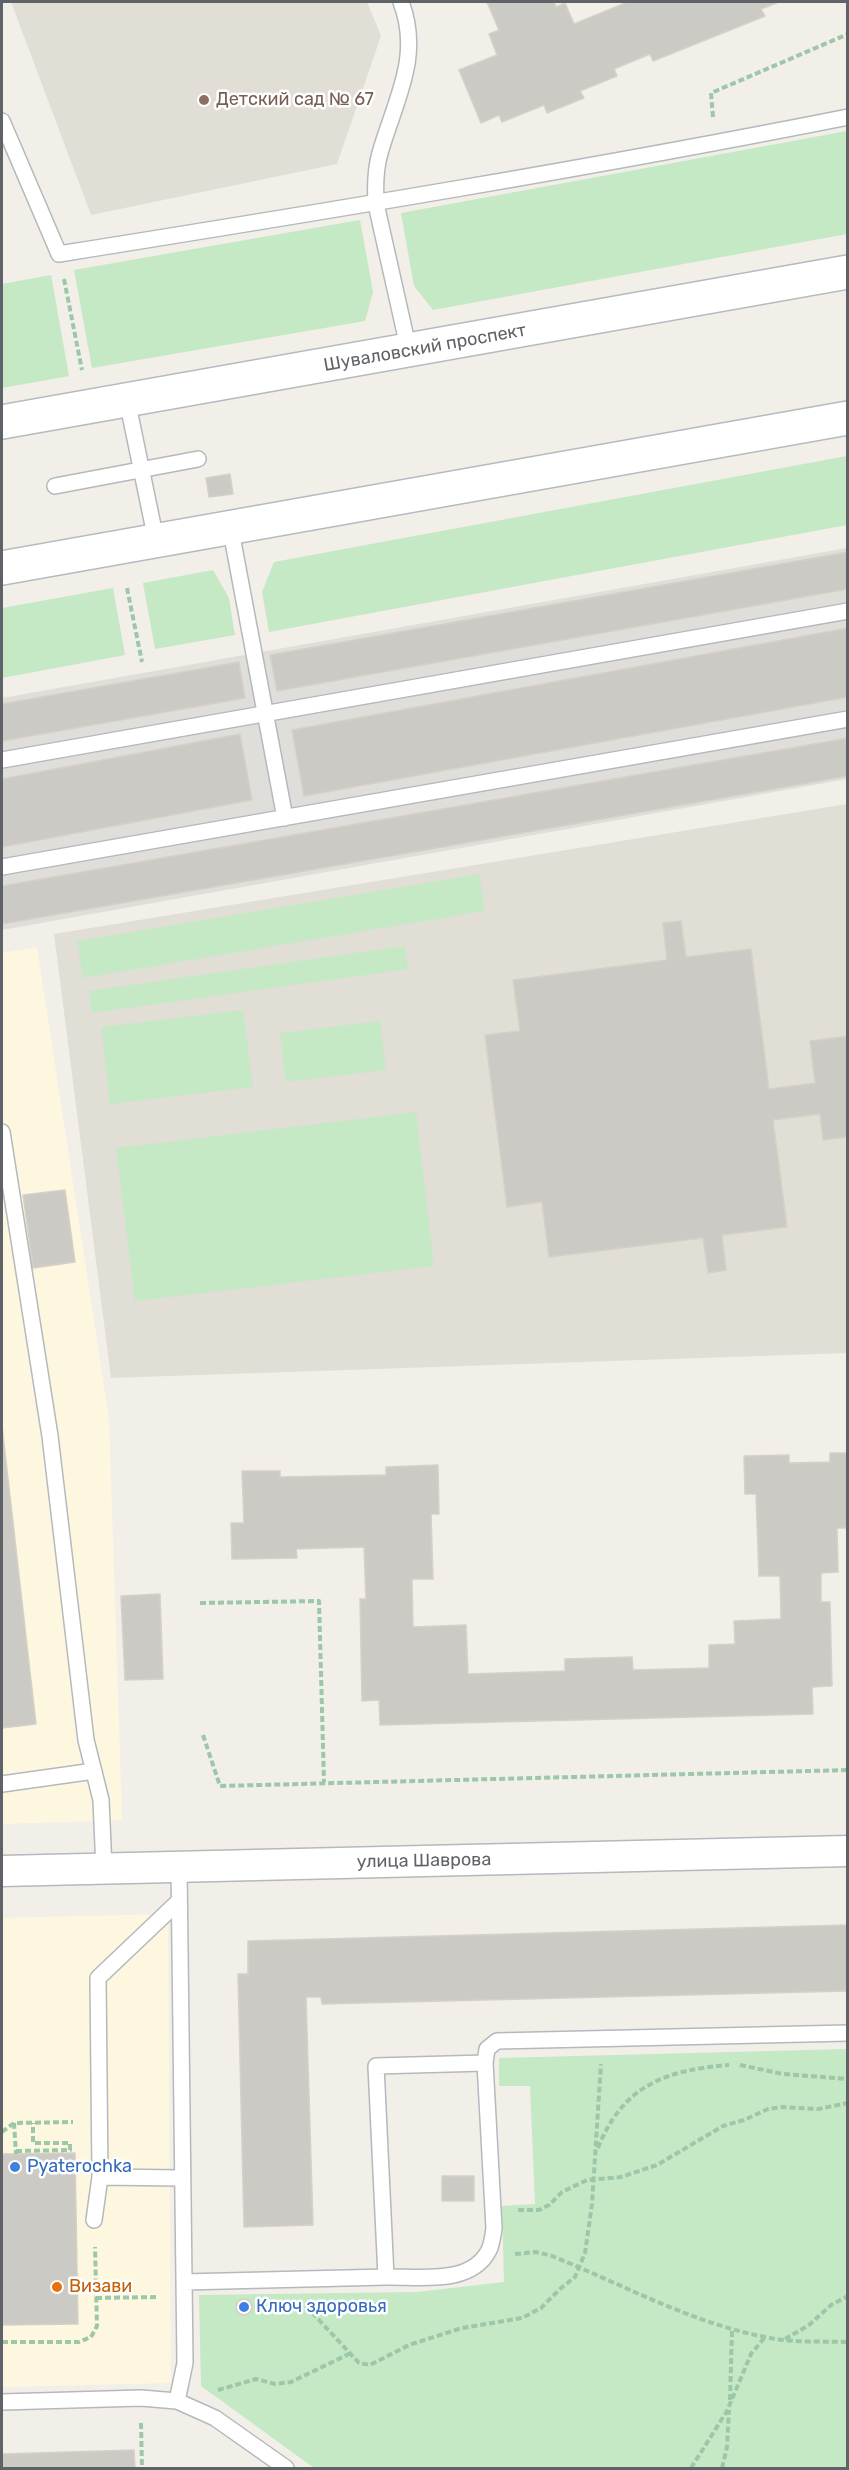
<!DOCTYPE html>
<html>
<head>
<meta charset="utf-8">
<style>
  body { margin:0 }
  #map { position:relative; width:849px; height:2470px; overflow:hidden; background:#f1efe8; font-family:Rubik,sans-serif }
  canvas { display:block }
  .frame { position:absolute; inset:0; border:3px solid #5f6368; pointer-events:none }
</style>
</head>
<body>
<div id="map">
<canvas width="849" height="2470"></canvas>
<div class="frame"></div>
</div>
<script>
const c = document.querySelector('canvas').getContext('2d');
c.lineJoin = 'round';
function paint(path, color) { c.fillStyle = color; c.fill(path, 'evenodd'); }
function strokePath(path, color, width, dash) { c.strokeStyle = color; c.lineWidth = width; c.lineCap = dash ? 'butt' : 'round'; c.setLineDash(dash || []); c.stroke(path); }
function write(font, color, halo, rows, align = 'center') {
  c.font = font + ' Rubik,sans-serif'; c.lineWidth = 5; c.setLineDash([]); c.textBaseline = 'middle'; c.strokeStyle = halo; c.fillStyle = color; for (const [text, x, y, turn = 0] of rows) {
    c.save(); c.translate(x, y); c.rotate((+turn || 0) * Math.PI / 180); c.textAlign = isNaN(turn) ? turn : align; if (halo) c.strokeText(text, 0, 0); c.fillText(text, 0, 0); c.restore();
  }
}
paint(new Path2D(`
  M37,947l72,472 13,401 -120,4v-871z
  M168,1914l3,469 -169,4v-469z`), '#fef7e0');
paint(new Path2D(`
  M847,548v231l-845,151v-232z`), '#e0deda');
paint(new Path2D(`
  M11,2h356l14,34 -44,128 -246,51z
  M847,804v549l-736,25 -57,-444z`), '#e1ded6');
paint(new Path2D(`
  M847,131v103l-414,76 -19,-24 -13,-73z
  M360,220l13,72 -8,29 -273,47 -18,-98z
  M51,275l18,101 -67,12v-104z
  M847,456v69l-578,107 -7,-40 12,-30z
  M213,570l16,28 6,37 -80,14 -12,-66z
  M113,588l12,67 -123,23v-70z
  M479,874l6,37 -402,67 -6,-37z
  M405,946l3,23 -316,44 -3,-22z
  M243,1010l10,77 -143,17 -9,-77z
  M380,1021l6,49 -100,12 -6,-49z
  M416,1112l18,154 -299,35 -19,-153z
  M847,2049v419h-533l-113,-82 -2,-91 218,-3 87,-10 -2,-76 33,-2 -5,-118h-31v-28z`), '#c5e8c5');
const building = new Path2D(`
  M487,2h67l2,5 9,-4 9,21 54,-22h151l-18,7 4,7 -112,45 -3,-7 -36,15 3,7 -37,15 4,7 -30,12 -7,3 -3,-8 -42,17 -3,-7 -18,8 -22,-53 38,-15 -8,-21 10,-4z
  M230,474l3,20 -24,3 -3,-19z
  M848,552v37l-571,102 -7,-36z
  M848,628v69l-544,99 -12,-66z
  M239,662l6,36 -243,43v-37z
  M240,734l12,66 -250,47v-68z
  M848,738v38l-846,148v-38z
  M681,921l5,36 65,-8 18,140 46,-6 -5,-42 38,-5v101l-25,3 -3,-26 -47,6 14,107 -65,8 4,35 -18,3 -5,-35 -154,19 -7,-55 -35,5 -22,-172 35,-4 -7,-51 154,-20 -4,-37z
  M65,1190l10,72 -42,6 -10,-73z
  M2,1426l34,298 -34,4z
  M830,1453h18v75h-11l1,44 -17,1v29h9l2,84 -20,1 1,27 -433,11 -1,-25 -17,1 -2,-102h6l-2,-52 -68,2 1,9 -65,1 -1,-36h13l-2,-52h38v6l106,-2v-8l52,-2 1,49h-8l2,65h-21l1,48 53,-2 2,49 97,-3v-12l67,-2 1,13 76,-2v-23l26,-1 -1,-23 47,-2 -1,-43h-21l-3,-82h-11l-1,-38 45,-1v8l41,-1z
  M160,1594l3,85 -38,1 -4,-84z
  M848,1925v66l-526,13 -1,-7h-15l7,228 -69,2 -6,-253h10v-33z
  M75,2153l3,171 -76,1v-171z
  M442,2176h32v25h-32z
  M236 2307a8 8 0 1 1 16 0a8 8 0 1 1-16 0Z
  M134,2450l1,18h-133v-14z`);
paint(building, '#cccac5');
strokePath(building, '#d6d1c6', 1.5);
const service = new Path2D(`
  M401,2c21,55 -6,98 -21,151 -5,17 -5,33 -4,51l33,147
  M2,121l57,133c263,-42 527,-85 789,-137
  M127,400l29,140
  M55,486l143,-27
  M230,526l55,292
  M2,760l846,-149
  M2,867l846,-148
  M2,1132l48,304 36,304 15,60 3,69
  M2,1784l92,-13
  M179,1901l-81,77 2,199 82,1
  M485,2063l2,-14 10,-8 351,-8
  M94,2220l6,-43
  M184,2282l202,-5 -10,-211 109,-3 9,165c-1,7 -2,16 -5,22 -18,36 -70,26 -103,27
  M177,2401l8,-38 -6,-496
  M2,2402l139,-4 36,3 38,17 71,50`);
const minor = new Path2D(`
  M2,1871l846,-20`);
const secondary = new Path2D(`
  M2,422l846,-150
  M2,568l846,-150`);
strokePath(service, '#b5b8bc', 18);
strokePath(minor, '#b5b8bc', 33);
strokePath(secondary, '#b6babf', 36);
strokePath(new Path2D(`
  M713,117l-2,-24 137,-59
  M64,279l18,91
  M127,588l15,74
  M200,1603l119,-2 5,181
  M203,1735l17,51 628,-16
  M740,2065l43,9 65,5
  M14,2123l2,31
  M2,2132l12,-9 59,-1
  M598,2148c25,-63 68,-78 131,-83
  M16,2151l54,-1v-7h-37v-20
  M518,2210h21l10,-5 13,-13 25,-12 34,-3 36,-12 66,-39 21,-6 24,-11 14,-2 36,2 30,-6
  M515,2254l21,-2 16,4c72,29 141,68 218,82 25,5 52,3 78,4
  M96,2298l63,-1
  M306,2306l53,57 11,2 39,-20 53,-17 60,-10 19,-10 19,-19 15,-12 10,-24 7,-49 9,-140
  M785,2339l24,-14 22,-20 17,-9
  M2,2342h77l12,-5 6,-11 -2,-79
  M218,2390l38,-11 19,5 16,-2 60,-29
  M730,2400l2,-71
  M141,2423l1,45
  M691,2468l36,-57 24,-57 14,-17
  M722,2468l5,-21 2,-37`), '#9cc7a9', 4, [6, 3]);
strokePath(service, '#fff', 15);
strokePath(minor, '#fff', 30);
strokePath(secondary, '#fff', 33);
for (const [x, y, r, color] of [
  [204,100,6,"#8d6e63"],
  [15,2167,6,"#3f7fe0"],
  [57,2287,6,"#e8710a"],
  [244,2307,6,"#3f7fe0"]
]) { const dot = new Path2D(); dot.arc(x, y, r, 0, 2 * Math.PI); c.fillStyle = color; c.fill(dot); strokePath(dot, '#fff', 2); }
write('18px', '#785e54', '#fff', [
  ["Детский сад № 67",216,100]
], 'left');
write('18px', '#5f6368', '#fff', [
  ["Шуваловский проспект",425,348,-10],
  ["улица Шаврова",424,1861,-1]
]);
write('18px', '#366cbe', '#fff', [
  ["Pyaterochka",27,2167],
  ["Ключ здоровья",256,2307]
], 'left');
write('18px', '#c56008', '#fff', [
  ["Визави",69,2287]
], 'left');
</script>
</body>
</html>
